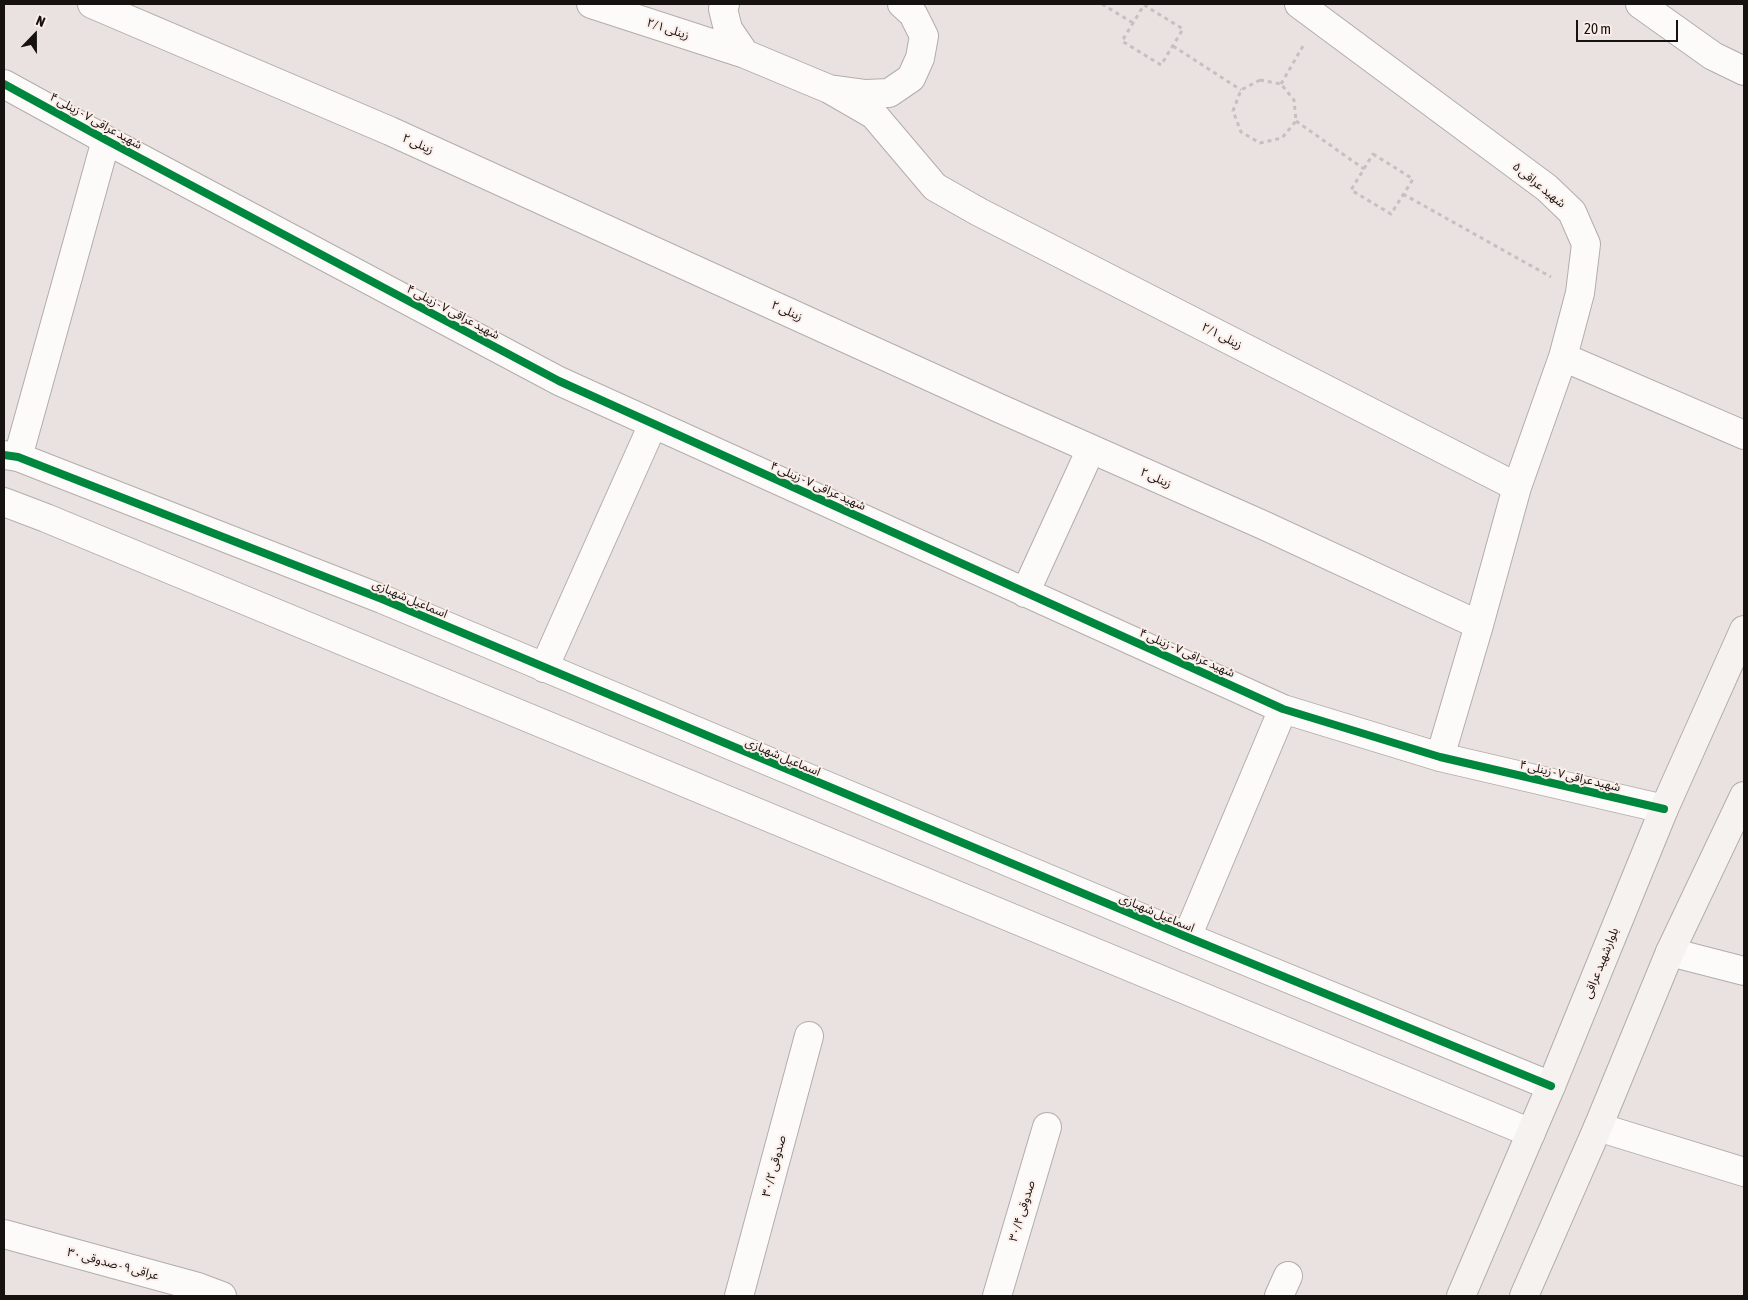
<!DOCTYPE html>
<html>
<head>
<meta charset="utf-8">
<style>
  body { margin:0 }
  #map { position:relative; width:1748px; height:1300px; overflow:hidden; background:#e9e2e0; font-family:"Asap Condensed",sans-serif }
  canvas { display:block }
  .frame { position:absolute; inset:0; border:5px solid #161210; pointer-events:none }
  .north { position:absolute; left:10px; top:10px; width:50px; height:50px; -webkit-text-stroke:4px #fbeee9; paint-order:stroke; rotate:22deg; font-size:14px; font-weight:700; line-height:20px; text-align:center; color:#161210 }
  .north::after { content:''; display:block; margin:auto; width:18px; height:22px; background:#161210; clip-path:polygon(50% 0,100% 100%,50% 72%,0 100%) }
  .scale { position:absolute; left:1576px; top:20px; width:102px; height:22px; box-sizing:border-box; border:2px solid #161210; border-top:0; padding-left:6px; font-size:15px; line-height:18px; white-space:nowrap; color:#161210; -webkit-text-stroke:4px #fbeee9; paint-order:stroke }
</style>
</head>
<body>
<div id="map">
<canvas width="1748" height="1300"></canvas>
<div class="frame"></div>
<div class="north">N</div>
<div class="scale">20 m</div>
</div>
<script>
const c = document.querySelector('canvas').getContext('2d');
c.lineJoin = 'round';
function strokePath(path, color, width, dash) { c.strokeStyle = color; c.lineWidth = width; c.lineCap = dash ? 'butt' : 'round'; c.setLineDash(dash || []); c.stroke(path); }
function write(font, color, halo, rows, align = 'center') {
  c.font = font + ' "Asap Condensed","Noto Sans Arabic",sans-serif'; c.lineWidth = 4; c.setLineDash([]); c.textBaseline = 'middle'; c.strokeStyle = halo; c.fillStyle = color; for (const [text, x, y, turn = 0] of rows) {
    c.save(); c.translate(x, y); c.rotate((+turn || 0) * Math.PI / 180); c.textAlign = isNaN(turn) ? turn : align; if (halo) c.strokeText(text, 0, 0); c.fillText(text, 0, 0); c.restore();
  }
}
const minor = new Path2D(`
  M92,4l298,127 611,278 262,116 216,100
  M591,4l154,50
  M725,4l-2,5 5,20 17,25 84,35 37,5 23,-1 22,-15 9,-20 4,-22 -11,-22 -11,-10
  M1299,4l248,184 25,24 14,32 -6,49 -17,64 181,78
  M1640,4l73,52 31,15
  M4,84l102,56 453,241 724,328 157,48 224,52
  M829,89l45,26 61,72 44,25 538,275 46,-130
  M18,457l88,-317
  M1025,593l66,-144
  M544,668l109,-244
  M1440,757l39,-132 38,-138
  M1187,937l96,-228
  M1670,952l74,19
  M1598,1127l146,45
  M4,1234l194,53 24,9
  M739,1296l70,-260
  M997,1296l50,-169
  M1279,1296l9,-20`);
const tertiary = new Path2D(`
  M4,455l14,2 364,142 805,338 364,149
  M4,502l42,16 1485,615`);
const secondary = new Path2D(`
  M1461,1296l90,-210 113,-277 80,-179
  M1524,1296l74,-169 72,-175 74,-156`);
strokePath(minor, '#b2adab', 30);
strokePath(tertiary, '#b2adab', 30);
strokePath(secondary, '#b2adab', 30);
strokePath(new Path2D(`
  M1102,4l31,19
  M1144,5l39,24 -22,36 -39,-24z
  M1173,46l68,44
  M1260,80l21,4 13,16 2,21 -14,17 -22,5 -19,-11 -8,-21 8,-21z
  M1281,84l22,-38
  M1296,121l68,48
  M1373,154l40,25 -22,35 -40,-24z
  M1403,194l148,83`), '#c3c1c1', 3, [4, 4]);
strokePath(minor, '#fcfbfa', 28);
strokePath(tertiary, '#fcfbfa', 28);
strokePath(secondary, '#f6f2f0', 28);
strokePath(new Path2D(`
  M4,84l102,56 453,241 724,328 157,48 224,52
  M4,455l14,2 364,142 805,338 364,149`), '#00873e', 8);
write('12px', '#161210', '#fbeee9', [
  ["زینلی ۲/۱",668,29,18],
  ["شهید عراقی ۷ - زینلی ۴",96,121,29],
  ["زینلی ۲",418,144,24],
  ["شهید عراقی ۵",1539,185,39],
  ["زینلی ۲",787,311,24],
  ["شهید عراقی ۷ - زینلی ۴",453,312,28],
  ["زینلی ۲/۱",1222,336,27],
  ["زینلی ۲",1156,478,24],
  ["شهید عراقی ۷ - زینلی ۴",818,486,24],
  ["اسماعیل شهبازی",410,599,23],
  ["شهید عراقی ۷ - زینلی ۴",1187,653,24],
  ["اسماعیل شهبازی",783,757,23],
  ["شهید عراقی ۷ - زینلی ۴",1570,776,13],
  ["اسماعیل شهبازی",1157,913,23],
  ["بلوارشهید عراقی",1601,963,-68],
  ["صدوقی ۳۰/۲",774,1166,-75],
  ["صدوقی ۳۰/۴",1022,1211,-73],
  ["عراقی ۹ - صدوقی ۳۰",113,1264,15]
]);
</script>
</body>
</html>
